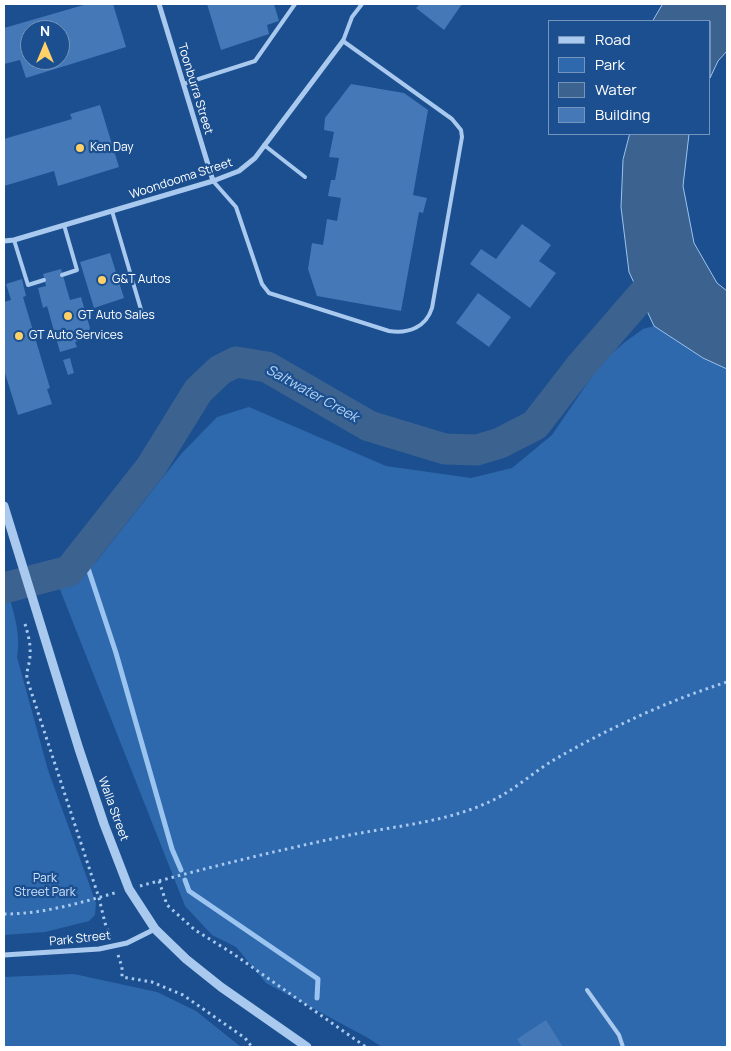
<!DOCTYPE html>
<html>
<head>
<meta charset="utf-8">
<style>
  body { margin:0 }
  #map { position:relative; width:731px; height:1051px; overflow:hidden; background:#1b4f8f; font-family:Manrope,sans-serif }
  canvas { display:block }
  .frame { position:absolute; inset:0; border:5px solid #fff; pointer-events:none }
  .legend { position:absolute; left:548px; top:20px; width:162px; height:115px; box-sizing:border-box; background:#1b4f8f; border:1px solid #7695bc; margin:0; padding:6px 9px; list-style:none; font-size:15px; color:#fff }
  .legend li { display:flex; align-items:center; gap:10px; height:25px }
  .legend b { width:25px; border:1px solid #7695bc }
  .north { position:absolute; left:20px; top:20px; width:50px; height:50px; box-sizing:border-box; background:#1b4f8f; border:1px solid #7695bc; border-radius:50%; rotate:0deg; font-size:14px; font-weight:700; line-height:20px; text-align:center; color:#fff }
  .north::after { content:''; display:block; margin:auto; width:18px; height:22px; background:#ffd166; clip-path:polygon(50% 0,100% 100%,50% 72%,0 100%) }
</style>
</head>
<body>
<div id="map">
<canvas width="731" height="1051"></canvas>
<div class="frame"></div>
<ul class="legend">
<li><b style="height:6px;background:#a9c9ee"></b>Road</li>
<li><b style="height:14px;background:#2e69ad"></b>Park</li>
<li><b style="height:14px;background:#3c6290"></b>Water</li>
<li><b style="height:14px;background:#4478b7"></b>Building</li>
</ul>
<div class="north">N</div>
</div>
<script>
const c = document.querySelector('canvas').getContext('2d');
c.lineJoin = 'round';
function paint(path, color) { c.fillStyle = color; c.fill(path, 'evenodd'); }
function strokePath(path, color, width, dash) { c.strokeStyle = color; c.lineWidth = width; c.lineCap = dash ? 'butt' : 'round'; c.setLineDash(dash || []); c.stroke(path); }
function write(font, color, halo, rows, align = 'center') {
  c.font = font + ' Manrope,sans-serif'; c.lineWidth = 4.5; c.setLineDash([]); c.textBaseline = 'middle'; c.strokeStyle = halo; c.fillStyle = color; for (const [text, x, y, turn = 0] of rows) {
    c.save(); c.translate(x, y); c.rotate((+turn || 0) * Math.PI / 180); c.textAlign = isNaN(turn) ? turn : align; if (halo) c.strokeText(text, 0, 0); c.fillText(text, 0, 0); c.restore();
  }
}
paint(new Path2D(`
  M654,326l49,32 24,11v678h-345l-14,-9 -102,-55 -30,-36 -24,-12 -27,-29 -126,-319 37,-25 86,-109 35,-36 32,-10 137,59 85,12 41,-10 40,-33 49,-72 24,-21 18,-13z
  M4,579c7,25 18,53 13,78l31,113 48,133 -1,12 -6,6 -44,11 -41,3z
  M74,974l83,18 39,19 45,36h-237v-70z`), '#2e69ad');
const water = new Path2D(`
  M663,4h64v47l-9,10 -8,17v-57h-57z
  M630,134h59l-6,52 11,57 23,40 10,8v78l-24,-11 -49,-32 -25,-54 -8,-65 2,-47z`);
paint(water, '#3c6290');
strokePath(water, '#9cc4f0', 1);
strokePath(new Path2D(`
  M83,553l33,100 56,196 9,21
  M185,880l4,11 129,88 -1,19`), '#9cc4f0', 5);
strokePath(new Path2D(`
  M4,588l65,-17 82,-104 47,-76 22,-21 16,-8 31,5 102,59 76,23 32,1 23,-7 35,-18 45,-58 71,-82`), '#3c6290', 31);
paint(new Path2D(`
  M87,4h26l13,43 -100,31 -6,-18 -16,4v-36zM30,30h30v30h-30z
  M207,4h67l5,17 -12,4 2,9 -48,16z
  M420,4h42l-18,26 -28,-22z
  M351,84l53,9 24,17 -15,85 14,3 -4,15 -4,-1 -18,99 -84,-15 -9,-27 4,-26 11,2 4,-26 10,2 4,-23 -13,-2 3,-16h4l4,-22 -10,-1 5,-25 -10,-2 1,-12z
  M100,105l19,62 -61,19 -4,-15 -50,15v-47l68,-20 -2,-5z
  M522,224l29,21 -12,16 17,12 -26,35 -60,-44 11,-15 15,10z
  M110,253l14,45 -30,10 -14,-46z
  M61,269l9,31 11,-3 9,31 -5,11 -10,3 2,5 -17,5 -13,-46 -4,2 -5,-20 8,-2 -3,-12z
  M22,279l4,17 -3,1 27,91 -3,1 5,15 -34,11 -14,-45v-68l7,-2 -5,-16z
  M478,293l33,24 -22,30 -33,-24z
  M70,358l4,15 -6,2 -5,-15z
  M546,1020l17,27h-41l-5,-8z`), '#4478b7');
strokePath(new Path2D(`
  M25,624c3,10 6,21 5,31 0,9 -4,15 -3,24l72,219 6,25 5,13
  M159,881l8,24 28,25 37,23 134,94
  M140,886c70,-19 139,-36 210,-51 46,-9 96,-13 139,-33 23,-10 42,-28 63,-41 55,-32 115,-60 175,-79
  M4,914c39,0 76,-11 114,-22
  M118,955l4,12v10l30,5 31,13 62,43 7,9`), '#a9c9ee', 3, [2.5, 4]);
strokePath(new Path2D(`
  M183,84l72,-23 40,-57
  M264,145l41,32
  M213,181l23,26 26,77 7,9 120,38c20,3 37,-4 43,-23l30,-171 -1,-7 -9,-11 -109,-78 9,-24 10,-13
  M112,211l30,102
  M14,240l14,45 16,-5
  M62,275l15,-5 -13,-45
  M587,990l32,45 4,12`), '#a9c9ee', 4);
strokePath(new Path2D(`
  M159,4l54,177
  M4,241l10,-1 199,-59 26,-10 16,-13 88,-117
  M4,955l95,-6 28,-6 28,-14`), '#a9c9ee', 5);
strokePath(new Path2D(`
  M4,506l75,243 25,75 25,65 26,40 31,30 35,28 86,60`), '#a9c9ee', 9);
for (const [x, y, r, color] of [
  [80,148,5,"#ffd166"],
  [102,280,5,"#ffd166"],
  [68,316,5,"#ffd166"],
  [19,336,5,"#ffd166"]
]) { const dot = new Path2D(); dot.arc(x, y, r, 0, 2 * Math.PI); c.fillStyle = color; c.fill(dot); strokePath(dot, '#1b4f8f', 2); }
write('12px', '#fff', '#1b4f8f', [
  ["Toonburra Street",195,89,73],
  ["Woondooma Street",181,179,-18],
  ["Walla Street",113,809,70],
  ["Park Street",80,939,-6]
]);
write('12px', '#fff', '#1b4f8f', [
  ["Ken Day",90,148],
  ["G&T Autos",112,280],
  ["GT Auto Sales",78,316],
  ["GT Auto Services",29,336]
], 'left');
write('12px', '#cfe3fa', '#1b4f8f', [
  ["Park",45,879],
  ["Street Park",45,893]
]);
write('italic 14px', '#b5d3f5', '#1b4f8f', [
  ["Saltwater Creek",312,394,29]
]);
</script>
</body>
</html>
